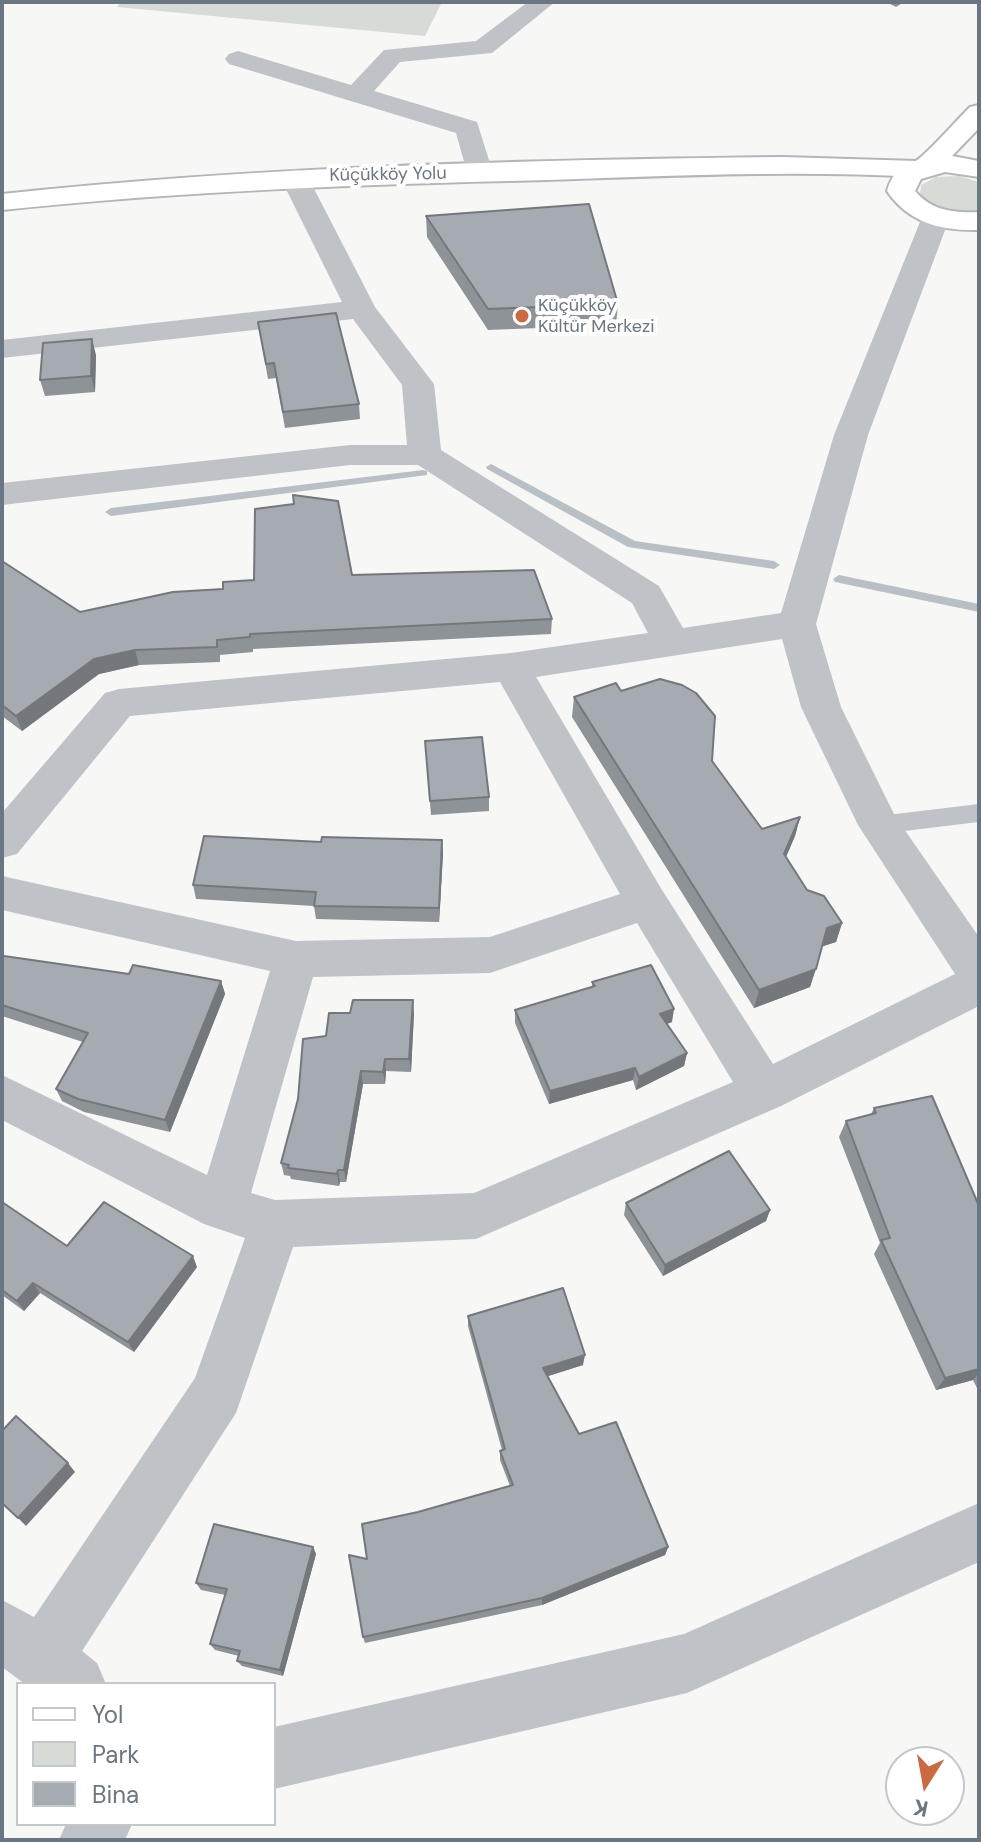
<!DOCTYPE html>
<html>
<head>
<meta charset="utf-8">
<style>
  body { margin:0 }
  #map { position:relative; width:981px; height:1842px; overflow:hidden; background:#f7f7f5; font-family:"DM Sans",sans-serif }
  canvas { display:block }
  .frame { position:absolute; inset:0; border:4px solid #6a7682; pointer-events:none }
  .legend { position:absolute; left:16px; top:1682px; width:260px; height:144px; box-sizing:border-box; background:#fff; border:2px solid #c3c8cd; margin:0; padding:10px 14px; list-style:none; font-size:24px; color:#6a7682 }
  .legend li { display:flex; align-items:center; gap:16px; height:40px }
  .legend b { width:40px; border:2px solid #c3c8cd }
  .north { position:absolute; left:885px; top:1746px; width:80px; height:80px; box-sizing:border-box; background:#fff; border:2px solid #c3c8cd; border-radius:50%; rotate:191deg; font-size:22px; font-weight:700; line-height:32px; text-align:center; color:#6a7682 }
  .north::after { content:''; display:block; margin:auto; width:28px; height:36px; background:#cc6940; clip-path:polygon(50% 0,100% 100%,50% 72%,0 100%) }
</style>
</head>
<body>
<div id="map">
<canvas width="981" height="1842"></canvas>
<div class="frame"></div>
<ul class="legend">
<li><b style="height:10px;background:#fff"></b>Yol</li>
<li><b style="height:22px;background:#d7dbd5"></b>Park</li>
<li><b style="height:22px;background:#a5abb1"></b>Bina</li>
</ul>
<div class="north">K</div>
</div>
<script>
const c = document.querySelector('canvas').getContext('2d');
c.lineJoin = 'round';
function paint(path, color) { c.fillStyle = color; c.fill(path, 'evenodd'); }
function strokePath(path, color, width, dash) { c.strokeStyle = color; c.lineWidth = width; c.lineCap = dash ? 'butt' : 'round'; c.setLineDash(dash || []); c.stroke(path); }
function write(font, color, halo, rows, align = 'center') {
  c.font = font + ' "DM Sans",sans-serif'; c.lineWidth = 8; c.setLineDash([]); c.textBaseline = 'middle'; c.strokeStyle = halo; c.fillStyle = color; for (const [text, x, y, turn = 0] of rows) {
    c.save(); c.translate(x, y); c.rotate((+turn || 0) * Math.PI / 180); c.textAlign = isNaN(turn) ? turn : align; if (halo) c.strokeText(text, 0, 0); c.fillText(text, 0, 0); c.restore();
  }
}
paint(new Path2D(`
  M121,2h321l-17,34 -308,-29z
  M959,176l20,6v29c-20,4 -44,0 -59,-14l1,-12 15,-8z`), '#d7dbd5');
paint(new Path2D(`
  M491,464l144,77 139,20 6,4 -6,4 -146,-22 -141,-78 -1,-2z
  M423,470l4,1v4l-316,41 -6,-4 6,-4z
  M839,575l140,29v8l-144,-30 -2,-3z`), '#b8c0c5');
const secondary = new Path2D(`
  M783,157l135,4 10,2 4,6 -4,6 -10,2c-124,-7 -247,-1 -370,3 -183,4 -365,11 -546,30v-16c259,-28 521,-34 781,-37z`);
const primary = new Path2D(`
  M979,105v23l-27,28 27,5v16l-34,-5 -24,7 -6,12c17,20 39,22 64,21v18c-38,1 -70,-7 -92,-39 7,-25 18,-20 34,-34 17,-15 32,-33 49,-50z`);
strokePath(secondary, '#b2b6ba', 4);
strokePath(primary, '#b3b6ba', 4);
paint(new Path2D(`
  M979,804v18l-100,12 -8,-3 -3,-6 3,-6 8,-3z`), '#bfc2c6');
paint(new Path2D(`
  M528,2h27l-63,51 -92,9 -26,29 103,31 16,51 -4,6 -10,2 -10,-2 -13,-46 -227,-69 -4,-5 4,-5 9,-3 113,34 33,-35 92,-9z
  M294,169l10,2 4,6 67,130 59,77 7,66 218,136 24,42 98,-15 53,-178 88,-218 4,-6 10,-3 10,3 4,6 -82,218 -52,189 25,83 54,109 84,121v69l-198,100 -305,133 -183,8 -57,166 -154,238 15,12 9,21h-81l-23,-17v-67l32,17 161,-239 50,-140 -41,-14 -202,-104v-45l205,100 63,-204 -268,-61v-34l294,65 194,-4 130,-43 -120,-212 -370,34 -113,138 -15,4v-45l103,-120 14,-4 392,-36 137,-20 -16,-30 -214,-138h-68l-348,40v-22l348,-38h57l-5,-60 -49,-66 -351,39v-18l340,-38 -62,-125 4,-6zM782,639l19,68 57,118 97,149 -182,90 -111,-174 -126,-213zM637,923l96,159 -259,111 -199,7 -24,-7 62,-216 177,-4z
  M979,1503v59l-292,131 -413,96v-62l410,-93z
  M66,1824h66l-7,16h-66z`), '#bfc2c6');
paint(secondary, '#fff');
paint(primary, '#fff');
paint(new Path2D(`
  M886,2h18l-8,5z
  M426,216l192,88 -2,21 -128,5 -61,-93z
  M258,322l101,82 1,15 -75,9 -9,-50 -8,1z
  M96,355l-1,37 -50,4 -5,-16z
  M2,561l78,51 143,-23 129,-14 200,44 -1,15 -298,15v3l-33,3v7l-81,3 -40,9 -77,57 -20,-15z
  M621,691l91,70 50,68 38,-12 -5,19 -9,21 21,33 35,33 -6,19 -14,4 -12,41 -56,21 -182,-291 2,-20z
  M425,741l64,56v14l-58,4z
  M442,840l1,14 -4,68 -123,-3 -2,-13 -118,-7 -3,-14 128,-43z
  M2,959l127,15 92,7 4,13 -55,138 -86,-20 -22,-11 -6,-12 27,-47 -81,-26z
  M592,982l80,40 -5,2 20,29 -3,13 -48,24 -3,-10 -84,24 -34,-81v-13l77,-23z
  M414,1013l-3,59 -25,-1 -1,13h-22l-17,98h-6l-1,4 -48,-7 -1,-3 -6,-1 -3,-12 45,-127z
  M874,1108l105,98v186l-6,-12 -37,10 -62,-136 6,-11 -41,-106 7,-16 25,-7z
  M2,1202l65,44 130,21 -63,85 -94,-59 -16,18 -22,-16z
  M626,1203l144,7 -4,11 -103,55 -39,-61z
  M468,1316l115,49 -35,11 31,58 89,113 -3,8 -123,50 -177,38 -2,-6 4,-78 51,-47 92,-26 -10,-26v-9l2,-1 -34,-124z
  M313,1547l3,7 -33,122 -41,-10 -5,-5 2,-5 -24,-6 -5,-6 15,-49 -24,-5 -5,-7z`), '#8e9398');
paint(new Path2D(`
  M92,339l4,16 -1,37 -4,-16z
  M135,650l4,15 -40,9 -77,57 -6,-15 78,-57z
  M800,817l-5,19 -16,37 5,-19z
  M442,840l1,14 -4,68v-14z
  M842,923l-6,19 -15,5 6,-19z
  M816,969l-6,18 -56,21 5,-18z
  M221,981l4,13 -55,138 -5,-12z
  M413,1000l1,13 -3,59 -2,-13z
  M674,1009l-2,13 -14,5 2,-13z
  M687,1053l-3,13 -48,24 3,-13z
  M385,1059l1,12 -1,13 -2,-12z
  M635,1068l-2,12 -84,24 1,-13z
  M361,1071l2,13 -17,98 -2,-12z
  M338,1170l2,12 -1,4 -2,-12z
  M770,1210l-4,11 -103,55 2,-11z
  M193,1256l4,11 -63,85 -6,-10z
  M33,1283l7,10 -16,18 -7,-10z
  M585,1355l-2,10 -41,13 1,-10z
  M979,1369v4l-6,7 -37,10 9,-12z
  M68,1463l7,9 -49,54 -8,-8z
  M313,1547l3,7 -33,122 -3,-6z
  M668,1547l-3,8 -123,50v-7z`), '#74787c');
const building = new Path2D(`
  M589,204l29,100 -130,5 -62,-93z
  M336,313l23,91 -76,8 -9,-49 -8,1 -8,-42z
  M92,339l-1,37 -51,4 3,-37z
  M293,495l45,6 14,74 182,-5 18,49 -302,15v3l-33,3v7l-82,3 -41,9 -78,57 -14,-11v-144l78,51 93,-20 50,-3v-7l31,-2 1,-71 39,-5z
  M660,679l22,6 14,8 19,23 -3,45 50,68 38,-12 -16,37 23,36 17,6 18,27 -15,5 -11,41 -57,21 -185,-293 42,-14 5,8z
  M482,737l7,60 -59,4 -5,-60z
  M204,836l117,6 1,-5 120,3 -3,68 -125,-2 2,-14 -123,-7z
  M4,956l125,18 4,-9 88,16 -56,139 -87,-21 -22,-10 32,-56 -86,-28v-46z
  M651,965l23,44 -14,5 27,39 -48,24 -4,-9 -85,23 -35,-81 80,-24 -3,-4z
  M353,1000h60l-4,59h-24l-2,13 -22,-1 -17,99h-6l-1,4 -49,-6 1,-3 -8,-2 17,-64 5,-60 23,-3 3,-23h21z
  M932,1096l47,110v163l-34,9 -64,-138 9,-2 -44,-117 30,-8 -2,-5z
  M729,1151l41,59 -105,55 -39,-62z
  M2,1202l65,44 37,-44 89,54 -65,86 -95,-59 -16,18 -15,-11z
  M563,1288l22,67 -42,13 36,66 37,-12 52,125 -126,51 -179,39 -14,-82 18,4 -5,-35 56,-12 95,-27 -13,-34 5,-2 -37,-133z
  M16,1416l52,47 -50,55 -16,-15v-72z
  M214,1524l99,23 -33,123 -43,-9 3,-10 -30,-7 17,-55 -31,-6z`);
paint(building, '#a5abb1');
strokePath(building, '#74787c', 2);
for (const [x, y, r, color] of [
  [522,316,8,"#cc6940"]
]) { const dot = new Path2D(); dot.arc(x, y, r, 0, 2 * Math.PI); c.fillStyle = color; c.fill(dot); strokePath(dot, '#fff', 3); }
write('18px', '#6a7682', '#fff', [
  ["Küçükköy Yolu",388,175,-1]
]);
write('18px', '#6a7682', '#fff', [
  ["Küçükköy",538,306],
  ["Kültür Merkezi",538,327]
], 'left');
</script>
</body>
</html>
